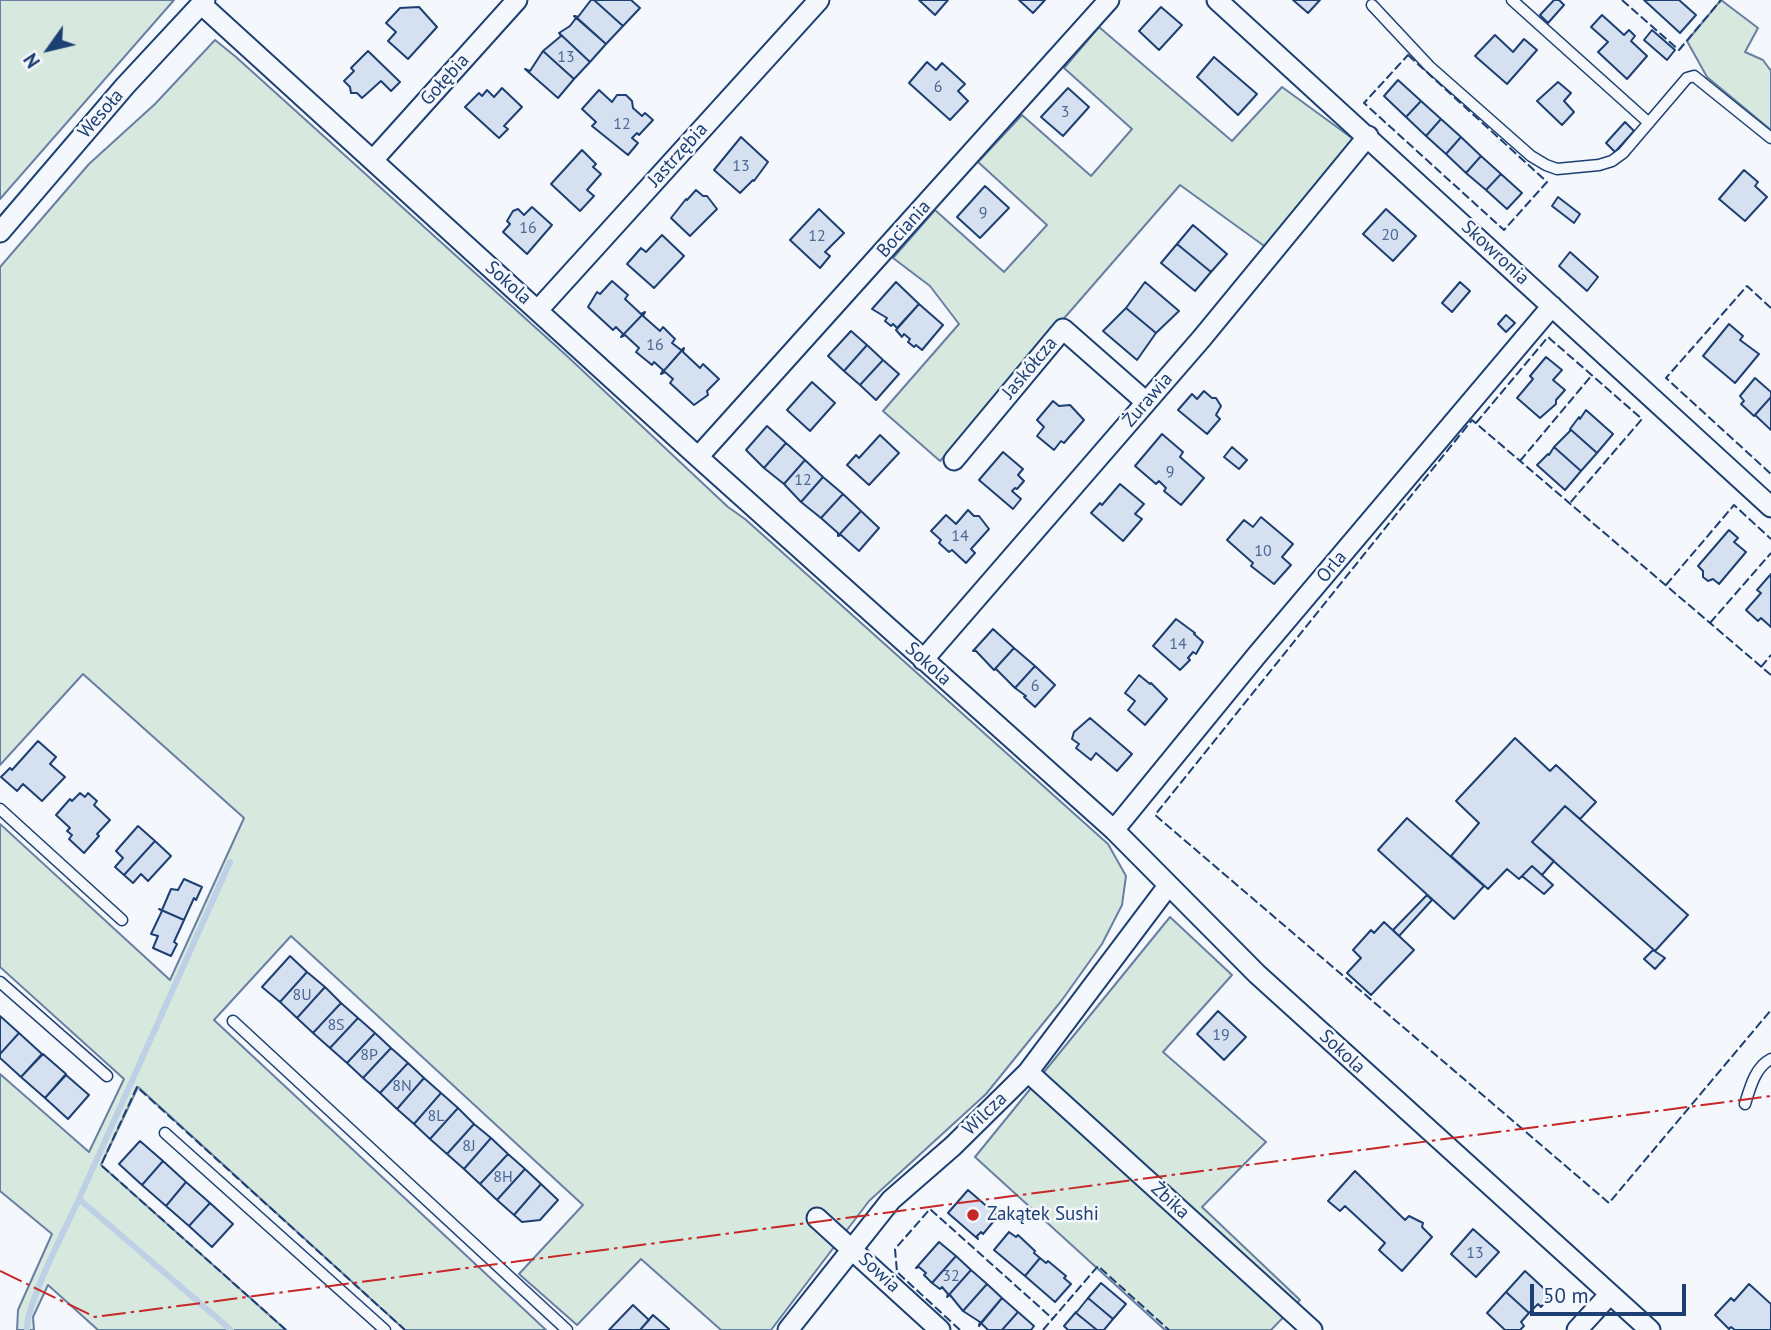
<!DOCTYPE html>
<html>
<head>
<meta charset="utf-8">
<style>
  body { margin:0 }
  #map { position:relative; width:1771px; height:1330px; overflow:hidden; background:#f4f7fb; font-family:"PT Sans",sans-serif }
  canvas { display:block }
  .north { position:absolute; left:14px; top:14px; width:70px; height:70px; -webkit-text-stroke:5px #f4f7fb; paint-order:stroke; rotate:236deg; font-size:19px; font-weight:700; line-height:28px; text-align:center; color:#1d3f73 }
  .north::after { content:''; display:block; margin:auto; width:24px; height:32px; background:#1d3f73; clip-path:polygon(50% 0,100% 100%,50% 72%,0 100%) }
  .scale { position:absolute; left:1530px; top:1284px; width:156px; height:32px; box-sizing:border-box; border:4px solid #1d3f73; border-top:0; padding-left:9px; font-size:21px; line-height:24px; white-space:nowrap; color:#1d3f73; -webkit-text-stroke:5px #f4f7fb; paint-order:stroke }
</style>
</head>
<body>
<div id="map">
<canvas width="1771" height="1330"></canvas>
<div class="north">N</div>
<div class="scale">50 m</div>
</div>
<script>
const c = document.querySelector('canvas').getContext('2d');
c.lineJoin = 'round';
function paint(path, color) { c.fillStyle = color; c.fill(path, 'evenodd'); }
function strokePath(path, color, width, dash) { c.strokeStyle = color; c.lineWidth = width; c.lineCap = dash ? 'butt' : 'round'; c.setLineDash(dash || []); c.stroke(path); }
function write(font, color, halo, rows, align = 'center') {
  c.font = font + ' "PT Sans",sans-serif'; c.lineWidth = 5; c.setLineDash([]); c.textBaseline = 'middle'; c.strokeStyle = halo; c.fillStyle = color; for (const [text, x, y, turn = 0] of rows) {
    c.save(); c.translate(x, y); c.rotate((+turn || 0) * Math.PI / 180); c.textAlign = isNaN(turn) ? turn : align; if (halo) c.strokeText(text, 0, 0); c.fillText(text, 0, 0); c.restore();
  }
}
const green = new Path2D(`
  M0,0h174l-174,199z
  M1721,0l37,28 -13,24 18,8 8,11v59l-64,-53 -20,-36z
  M1099,27l133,114 50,-54 74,54 -89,107 -87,-63 -240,276 -57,-50 76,-87 -29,-38 -37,-28 42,-48 69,62 43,-47 -69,-63 44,-47 69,61 41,-47 -68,-61z
  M215,40l21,17 331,299 161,151 17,12 363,325 18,32 -4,29 -20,39 -40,56 -76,94 -117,107 -98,129h-50l-80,-71 -64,66 -58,-51 64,-69 -292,-269 -77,84 332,310h-141l-267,-243 -37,78 185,165h-188l-50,-45 -15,32 1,13h-17l1,-20 34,-76 -52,-43v-117l89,78 35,-73 -124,-112v-143l170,156 74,-162 -161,-144 -83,91v-498l89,-103 66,-60z
  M1170,917l62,58 -69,77 103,90 -64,65 98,93 -29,30h-106l-190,-173z`);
paint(green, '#d7e8df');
strokePath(green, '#687fa3', 2);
strokePath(new Path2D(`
  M79,1199l151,-337
  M27,1330c-2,-24 40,-105 52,-131l152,131`), '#bed0e5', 6);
const building = new Path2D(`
  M591,0h3l29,26 -17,18 -31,-28 3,1z
  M594,0h37l9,8 -17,18z
  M919,0h29l-13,15z
  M1019,0h26l-12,13z
  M1293,0h27l-12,13z
  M1554,0h5l5,5 -16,18 -8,-8z
  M1644,0h35l17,15 -16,18z
  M419,7l18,20 -29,32 -20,-18 8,-9 -10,-9 14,-15z
  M1161,7l21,18 -23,25 -20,-19z
  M1602,15l22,20 5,-5 6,6 -4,5 16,15 -20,23 -29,-27 10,-10 -17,-15z
  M574,16l32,28 -16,18 -31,-29 11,-7 6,-8z
  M1652,30l23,20 -8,10 -23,-20z
  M559,33l31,29 -16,17 -31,-28 18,-15z
  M1495,35l18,17 11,-13 13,11 -30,34 -32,-28z
  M368,51l32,31 -9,9 -10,-10 -19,17 -5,-5h-6l-1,-6 -6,-6 10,-10 -3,-3z
  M543,51l31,28 -16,19 -33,-29 5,2z
  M1214,57l43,37 -19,21 -41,-38z
  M927,62l9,8 6,-7 23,21 -7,7 10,10 -18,19 -41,-37z
  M1398,80l23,21 -15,16 -22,-21z
  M1558,82l13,11 -7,8 10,11 -12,13 -25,-24z
  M502,88l20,19 -18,19 4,3 -9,9 -34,-31 14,-14 3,3 5,-6 7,7z
  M1068,88l21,19 -26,29 -22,-19z
  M599,90l13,12 5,-7h9l6,6 1,7 9,8 3,-3 8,7 -14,15 -2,-2 -5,5 6,5 -10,12 -36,-29 4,-4 -14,-13z
  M1421,101l20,18 -15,17 -20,-19z
  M1441,119l20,18 -15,17 -20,-18z
  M1625,122l9,9 -19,21 -9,-9z
  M741,137l27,25 -14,19 -1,-1 -13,13 -26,-23z
  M1461,137l20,19 -15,17 -20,-19z
  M582,150l14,14 -3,3 8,7 -14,16 7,6 -14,15 -29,-27z
  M1481,156l20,18 -15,16 -20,-17z
  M1744,170l14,12 -3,4 12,11 -22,24 -26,-22z
  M1501,174l21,19 -15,16 -21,-19z
  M985,186l24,22 -29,30 -23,-21z
  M696,190l7,6h4l10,13 -27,27 -19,-18 15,-19 1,1z
  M1558,197l22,17 -6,9 -22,-17z
  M532,207l20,18 -25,29 -24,-22 7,-8 -3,-3 6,-10 5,-2 6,6z
  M819,209l25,24 -19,19 5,4 -10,12 -30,-28z
  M1386,209l30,27 -23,25 -30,-27z
  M1193,225l34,29 -16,18 -34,-28z
  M662,235l22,21 -30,32 -27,-24 14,-16 5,4z
  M1177,244l34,28 -16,19 -34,-28z
  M1570,252l28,25 -11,14 -28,-25z
  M612,281l16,14 -3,4 16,15 4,-2 -24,25 2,-3 -7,-7 -3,3 -25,-23 9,-15 3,2z
  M896,282l23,22 -22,24 -4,-4 -2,2 -6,-5 2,-3 -15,-9z
  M1145,282l34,29 -23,22 -30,-25z
  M1460,282l10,9 -18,21 -10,-9z
  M919,304l24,21 -21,25 -6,-5 -2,2 -6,-5 2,-3 -6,-5 -2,3 -6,-7z
  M1126,308l30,25 -19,27 -34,-29z
  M645,312l-2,4 17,15 3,-4 12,12 -3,4 9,7 3,-2 -23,26 2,-4 -9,-8 -2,3 -16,-13 3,-4 -14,-13 -4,2z
  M1506,315l9,8 -9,9 -8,-8z
  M1729,324l14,12 -3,4 19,14 -24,29 -32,-27z
  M851,331l16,14 -23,26 -16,-15z
  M867,345l16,15 -23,25 -16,-14z
  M684,348l-1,4 17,16 3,-4 16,15 -12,12 1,4 -14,10 -24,-22 3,-4 -8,-7 -4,2z
  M1546,357l16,13 -9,10 12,10 -9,10v4l-16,14 -23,-20 16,-19 -3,-3z
  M883,360l16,14 -23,26 -16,-15z
  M1755,378l16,14v5l-17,19 -13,-12 3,-3 -4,-5z
  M812,382l23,21 -25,28 -23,-21z
  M1204,391l8,7h4l5,8 -5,9 4,4 -13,15 -29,-24 14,-16 5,5z
  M1771,397v33l-16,-15z
  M1053,401l6,5 11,-1 14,15 -20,23 -3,-2 -7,9 -17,-14 7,-9 -7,-7z
  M1586,410l27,24 -16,19 -27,-24 9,-12 1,2z
  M767,426l19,17 -22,25 -18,-18z
  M1570,429l27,24 -16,18 -27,-24 16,-16z
  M1162,434l21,18 -3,5 24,21 -23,27 -17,-14 2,-3 -7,-7 -3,3 -21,-18z
  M880,435l19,18 -30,32 -22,-20 9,-10 3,3z
  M786,443l19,17 -21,24 -20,-16z
  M1232,447l15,13 -8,9 -15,-12z
  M1554,447l27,24 -16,19 -28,-25 11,-11 1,1z
  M1003,452l20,17 -5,6 6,6 -7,8 -2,-1 -3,3 9,8 -8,10 -34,-29z
  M805,460l18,17 -22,25 -17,-18z
  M823,477l20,17 -22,24 -20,-16z
  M1120,484l24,20 -9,10 7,5 -19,22 -32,-28 9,-10 2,2z
  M843,494l18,17 -23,25v-3l-17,-15z
  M968,510l6,6h5l10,13 -18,20 4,4 -9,10 -14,-13 -3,2 -10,-9 2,-3 -10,-9 15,-16 10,9z
  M861,511l18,17 -20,23 -18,-16 -3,1z
  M1261,517l32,27 -11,13 9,8 -17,19 -23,-18 2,-3 -26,-23 17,-20 9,7z
  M1729,530l9,8 -4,4 12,10 -27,32 -6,-5 -5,2 -5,-4v-6l-5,-5z
  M1771,574v53l-10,-9 -3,3 -12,-11 15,-17 -4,-3z
  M1176,619l19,14 -1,1 9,8 -7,12 -3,-2 -5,6 2,2 -10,10 -27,-24z
  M993,629l21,19 -20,22 -18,-19h-3z
  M1014,648l21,18 -20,22 -19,-19 -2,1z
  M1035,666l20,19 -20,22 -11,-10 2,-1 -11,-8z
  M1139,675l11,9 1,-1 16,16 -22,26 -17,-15 7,-9 -10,-8z
  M1090,718l42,36 -15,17 -21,-18 -5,7 -15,-12 3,-4 -7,-5 2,-7z
  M1515,738l35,33 6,-6 40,37 -16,17 -15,-13 -33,36 22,19 -12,14 -10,-9 -13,13 -12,-10 -19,20 -37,-33 28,-33 -23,-22z
  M38,741l18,16 -6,7 15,13 -23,24 -19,-17 -6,7 -16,-14 9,-9 2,2z
  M80,793l5,4 3,-4 9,8 -3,4 16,15 -13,14 2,2 -15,17 -15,-14 3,-4 -5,-4 3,-3 -14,-13 14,-16 2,2z
  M1565,806l123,109 -33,36 -123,-109z
  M1407,818l77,68 -30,33 -76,-69z
  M138,826l17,15 -31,34 -9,-8 8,-9 -7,-7z
  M155,841l16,15 -23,25 -7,-7 -8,9 -9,-8z
  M1532,866l21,19 -9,9 -22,-18z
  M184,879l18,8 -6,13 -2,-2 -10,22 -25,-11 3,1 9,-21 7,1z
  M1427,895l5,5 -33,36 -6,-6z
  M159,909l25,11 -10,22 3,2 -6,12 -18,-8 5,-12 -7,-2 11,-23z
  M1384,922l30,28 -43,45 -24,-22 14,-15 -8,-8 18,-20 3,3z
  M1653,950l12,8 -10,11 -11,-10z
  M290,956l17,16 -27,30 -18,-15z
  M307,972l18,15 -28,31 -17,-16z
  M325,987l16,16 -28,30 -16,-15z
  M341,1003l17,15 -28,30 -17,-15z
  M1218,1011l28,26 -22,23 -27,-26z
  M0,1016l19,17 -19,21z
  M358,1018l17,15 -28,30 -17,-15z
  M19,1033l23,21 -21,23 -21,-19v-4z
  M375,1033l16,15 -28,30 -16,-15z
  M391,1048l17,15 -28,30 -17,-15z
  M43,1054l23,20 -21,24 -24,-21z
  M408,1063l16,15 -27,31 -17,-16z
  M66,1075l23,20 -21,24 -23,-21z
  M424,1078l17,15 -27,31 -17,-15z
  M441,1093l17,15 -28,31 -16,-15z
  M458,1108l16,16 -27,30 -17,-15z
  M474,1124l17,14 -27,31 -17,-15z
  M491,1138l17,16 -28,30 -16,-15z
  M140,1141l23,20 -21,24 -23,-21z
  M508,1154l17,15 -28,31 -17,-16z
  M163,1161l23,21 -20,24 -24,-21z
  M525,1169l16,15 -27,31 -17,-15z
  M1355,1171l50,49 4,-4 14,7 -1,4 10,10 -30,34 -23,-21 6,-7 -40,-37 -5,5 -12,-10z
  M186,1182l24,21 -21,23 -23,-20z
  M541,1184l17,16 -18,20 -18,2 -8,-7z
  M968,1190l30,26 -15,18 -2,-2 -4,4 1,3 -30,-26z
  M210,1203l23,21 -21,23 -23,-21z
  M1473,1229l26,23 -23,25 -25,-23z
  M1009,1232l7,5 2,-2 17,16 -1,2 6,5 -15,18 -31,-26z
  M939,1242l17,14 -24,27 -8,-8 2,-2 -7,-6 -3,1z
  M956,1256l15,14 -24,27 1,-3 -6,-7 -2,2 -8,-6z
  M1040,1258l6,5 2,-2 18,15 -2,2 7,6 -16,18 -30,-26z
  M971,1270l16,14 -24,27 -13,-16 -3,2z
  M1525,1271l26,24 -10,12 -3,-3 -9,9 -23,-21z
  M1101,1283l25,21 -13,15 -25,-21z
  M987,1284l15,14 -23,27 1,-3 -17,-11z
  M1749,1284l22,20v26h-36l-4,-3 -2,2 -14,-14 16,-17 3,3z
  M1506,1292l23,21 -8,9 3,4 -4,4h-15l-18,-17z
  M1002,1298l16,14 -16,18h-14l-7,-7 -2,3z
  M1088,1298l25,21 -9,11h-7l-21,-17z
  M633,1305l16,15 -9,10h-31z
  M1018,1312l16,14 -3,4h-29z
  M1076,1312v1l21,17h-29l-4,-4z
  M653,1315l16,14v1h-29z`);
paint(building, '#d5e0f0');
strokePath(building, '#1d3f73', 2);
const service = new Path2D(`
  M1512,0l137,123
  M1372,5l57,61 102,90 15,9 11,4 42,-4 13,-4 11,-8 64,-75 7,-2 77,62
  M0,809l122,111
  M0,982l107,94
  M233,1021l334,309
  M1745,1104c5,-16 10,-37 26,-45
  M165,1133l220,197`);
const minor = new Path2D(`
  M1217,0l554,507
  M201,4l497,453 416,373 143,144 393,356
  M373,160l144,-160
  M0,232l125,-146 80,-86
  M538,310l281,-310
  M698,457l411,-457
  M954,460l109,-131 83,73
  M923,660l279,-322 166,-202
  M1114,830l143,-175 295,-349
  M1028,1072l284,258
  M817,1218l123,112
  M788,1330l103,-130 62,-54 75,-74 140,-186
  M1577,1330l33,-36`);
strokePath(service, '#1d3f73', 13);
strokePath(minor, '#1d3f73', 23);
strokePath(service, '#f4f7fb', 10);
strokePath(minor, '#f4f7fb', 19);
strokePath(new Path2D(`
  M1622,0l57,50 42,-50
  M1408,55l139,127 -43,48 -140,-127z
  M1771,308l-24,-22 -81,92 105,96
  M1476,423l72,-86 94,82 -72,84
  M1520,461l72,-86
  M1666,585l68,-80 37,34
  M1710,623l61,-70
  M1761,667l10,-12
  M1771,675l-299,-255 -317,395 454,388 162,-193
  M286,1330l-185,-165 36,-78 268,243
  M960,1330l-63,-58 -2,-23 35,-40 123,110
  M1043,1330l55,-64 71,64`), '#1d3f73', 2, [9, 3.5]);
strokePath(new Path2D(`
  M0,1271l95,46 1676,-221`), '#c62828', 2, [24, 5, 3.5, 5]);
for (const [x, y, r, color] of [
  [973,1215,7,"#c62828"]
]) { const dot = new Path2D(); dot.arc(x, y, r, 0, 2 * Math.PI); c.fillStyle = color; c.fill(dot); strokePath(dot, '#f4f7fb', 2.5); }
write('16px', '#4b6792', null, [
  ["13",566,57],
  ["6",938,87],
  ["3",1065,112],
  ["12",622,124],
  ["13",741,166],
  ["9",983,213],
  ["16",528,228],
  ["20",1390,235],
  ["12",817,236],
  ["16",655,345],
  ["9",1170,472],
  ["12",803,480],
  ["14",960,536],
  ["10",1263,551],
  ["14",1178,644],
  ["6",1035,686],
  ["8U",302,995],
  ["8S",336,1025],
  ["19",1221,1035],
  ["8P",369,1055],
  ["8N",402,1086],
  ["8L",436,1116],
  ["8J",469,1146],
  ["8H",503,1177],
  ["13",1475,1253],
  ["32",951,1276]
]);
write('19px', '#1d3f73', '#f4f7fb', [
  ["Gołębia",445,80,-48],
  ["Wesoła",101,114,-49],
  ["Jastrzębia",678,155,-48],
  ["Bociania",904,229,-48],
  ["Skowronia",1495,253,43],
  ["Sokola",508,283,42],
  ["Jaskółcza",1030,368,-50],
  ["Żurawia",1148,400,-49],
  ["Orla",1332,567,-50],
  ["Sokola",928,664,42],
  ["Sokola",1342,1052,43],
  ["Wilcza",985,1114,-44],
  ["Żbika",1170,1201,42],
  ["Sowia",879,1273,43]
]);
write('19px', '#1d3f73', '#f4f7fb', [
  ["Zakątek Sushi",987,1215]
], 'left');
</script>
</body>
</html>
